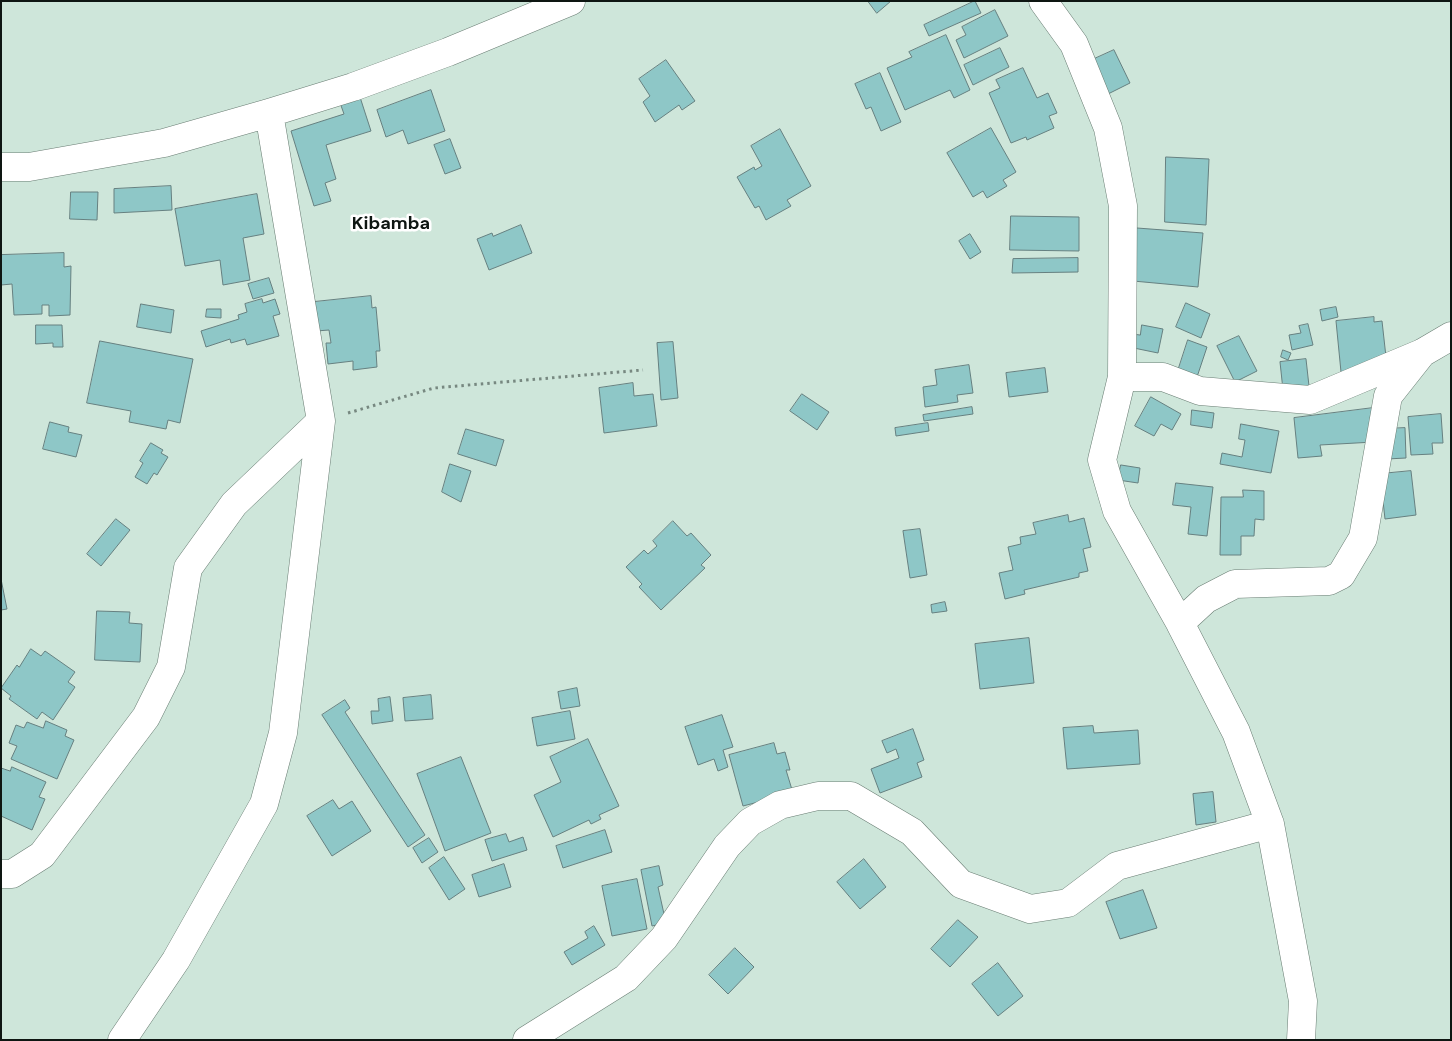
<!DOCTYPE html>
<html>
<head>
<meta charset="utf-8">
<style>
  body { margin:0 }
  #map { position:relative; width:1452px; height:1041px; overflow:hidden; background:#cee6da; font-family:"DM Sans",sans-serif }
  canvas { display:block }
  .frame { position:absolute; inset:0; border:2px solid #0e1612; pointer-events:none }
</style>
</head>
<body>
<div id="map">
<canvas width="1452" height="1041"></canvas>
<div class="frame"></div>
</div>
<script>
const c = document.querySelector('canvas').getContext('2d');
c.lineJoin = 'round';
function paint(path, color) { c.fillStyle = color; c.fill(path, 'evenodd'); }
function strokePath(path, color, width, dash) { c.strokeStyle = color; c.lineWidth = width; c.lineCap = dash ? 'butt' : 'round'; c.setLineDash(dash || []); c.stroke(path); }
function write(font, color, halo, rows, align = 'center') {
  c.font = font + ' "DM Sans",sans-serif'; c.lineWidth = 5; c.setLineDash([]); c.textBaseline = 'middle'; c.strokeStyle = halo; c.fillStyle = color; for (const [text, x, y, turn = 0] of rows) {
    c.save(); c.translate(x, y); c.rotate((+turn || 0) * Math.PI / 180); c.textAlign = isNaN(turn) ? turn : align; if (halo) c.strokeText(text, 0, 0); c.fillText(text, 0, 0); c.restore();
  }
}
const building = new Path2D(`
  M868,1h23l-14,12z
  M975,1l6,12 -52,23 -5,-11z
  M995,10l13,26 -44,22 -8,-18 10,-5 -4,-8z
  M946,35l24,55 -16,8 -4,-8 -45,20 -18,-42 25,-11 -3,-5z
  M1000,48l9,19 -36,18 -9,-20z
  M1114,50l16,33 -22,11 -16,-34z
  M666,60l29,41 -13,9 -3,-5 -24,17 -12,-20 7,-6 -11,-17z
  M1023,68l14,30 11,-5 9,20 -8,3 5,12 -27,12 -1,-3 -15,6 -22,-50 11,-5 -4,-8z
  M880,73l21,49 -20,9 -10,-24 -5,2 -11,-25z
  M431,90l14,41 -37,13 -5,-14 -17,7 -9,-27z
  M359,94l12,37 -45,14 10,34 -11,4 6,18 -17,5 -23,-75 53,-17 -5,-14z
  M991,128l25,44 -13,8 4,6 -20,12 -4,-7 -10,6 -26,-44z
  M780,129l31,57 -24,14 4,6 -25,14 -7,-14 -4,2 -18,-31 17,-10 1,3 7,-4 -11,-20z
  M450,139l11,29 -16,6 -11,-29z
  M1166,157l43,2 -3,66 -41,-3z
  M171,186l1,24 -58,3v-24z
  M71,192h27l-1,28 -27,-1z
  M257,194l7,40 -21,4 7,42 -27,5 -3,-25 -35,6 -10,-57z
  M1011,216l68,1v34l-69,-1z
  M521,225l11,28 -43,17 -12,-31 15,-6 1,3z
  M1137,228l66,5 -5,54 -65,-6z
  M970,234l11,18 -11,7 -11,-18z
  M64,253v14l7,-1 -1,49 -21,1v-11h-7v9l-28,1 -2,-31 -11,1v-30z
  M1078,258v14l-66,1 1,-14z
  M269,278l5,15 -21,6 -5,-15z
  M371,296l1,12 4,-1 4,44h-4l1,16 -24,3v-9l-25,3 -2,-21h5l-2,-13 -13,1 -2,-29z
  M262,299l1,4 12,-4 5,15 -7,2 6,20 -32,9 -2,-6 -14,4 -1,-4 -24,8 -5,-16 38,-12 -1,-4 9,-3 -2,-8z
  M1186,303l24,11 -9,24 -25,-11z
  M141,304l33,6 -3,23 -34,-6z
  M1336,307l2,10 -16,4 -2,-11z
  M207,309h14v9l-15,-1z
  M1374,317v5l8,-1 5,45 -46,6 -5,-51z
  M1308,324l5,21 -21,5 -3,-15 12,-2 -2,-7z
  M36,325h26l1,22h-10v-4l-17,1z
  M1142,325l21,4 -5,24 -29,-6 3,-13 8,1z
  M1239,336l18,35 -22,11 -18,-36z
  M1188,340l19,7 -12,36 -19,-6z
  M100,341l93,18 -13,64 -12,-3 -2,9 -37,-7 2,-11 -44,-8z
  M673,342l5,56 -17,2 -4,-57z
  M1283,350l8,3 -3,7 -7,-3z
  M1306,359l3,27 -26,4 -3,-28z
  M969,365l4,28 -16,2 1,7 -33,5 -2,-20 14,-2 -2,-15z
  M1045,368l3,24 -39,5 -3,-24z
  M633,383l1,13 19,-2 4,32 -53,7 -5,-45z
  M802,394l27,18 -12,18 -27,-19z
  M1151,397l30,17 -9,16 -11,-6 -7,12 -19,-10z
  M972,407l1,7 -49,7 -1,-6z
  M1373,408l1,34 -54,3 2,11 -24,2 -4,-40z
  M1192,410l22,3 -2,15 -21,-3z
  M1441,414l2,29h-11l1,11 -22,1 -3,-38z
  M50,422l19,5 -1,5 14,3 -6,22 -33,-8z
  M928,423l1,8 -33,5 -1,-8z
  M1241,424l38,7 -8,42 -51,-9 2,-11 20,4 3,-17 -6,-1z
  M1405,428l1,30 -19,1 -2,-30z
  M466,429l38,11 -8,26 -38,-12z
  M151,443l12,7 -2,3 7,4 -11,18 -3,-2 -7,11 -12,-7 8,-14 -3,-2z
  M450,464l21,7 -10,31 -19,-10z
  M1121,465l19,3 -2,15 -20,-3z
  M1411,471l5,44 -31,4 -5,-45z
  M1176,483l37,4 -6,49 -19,-2 3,-27 -18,-2z
  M1243,490l21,1v29l-9,-1 -1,17h-13v19h-21l1,-58h22z
  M1068,515l1,7 15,-4 7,29 -8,2 5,22 -9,2v4l-55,13 1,4 -20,5 -6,-26 14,-3 -5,-23 13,-3 -1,-7 16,-3 -3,-11z
  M116,519l14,11 -29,36 -14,-12z
  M673,521l14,15 4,-3 20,22 -10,10 4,3 -44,42 -22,-23 3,-3 -16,-17 18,-17 4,4 9,-8 -4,-5z
  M920,529l7,46 -17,3 -7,-47z
  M1,579l6,30 -6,1z
  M945,602l2,9 -15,2 -1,-8z
  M97,611l33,1 -1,11 13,1 -2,38 -45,-2z
  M1029,638l5,45 -54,6 -5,-45z
  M31,649l10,7 4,-5 30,21 -7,10 7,5 -22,33 -11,-8 -5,7 -28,-20 2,-3 -10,-8 16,-23 2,2z
  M577,688l3,18 -19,3 -3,-17z
  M431,695l2,24 -28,2 -2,-23z
  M390,697l3,24 -21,3 -1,-13h8l-1,-12z
  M345,700l5,8 -5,4 80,123 -17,12 -86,-132z
  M570,711l5,28 -38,7 -5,-28z
  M722,715l11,32 -10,3 5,17 -10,4 -4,-12 -16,6 -13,-38z
  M46,721l21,9 -2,6 9,4 -17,39 -46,-20 6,-13 -8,-3 7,-18 8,3 3,-6 16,6z
  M1093,726l1,7 44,-3 2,34 -73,5 -4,-41z
  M913,729l11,31 -7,3 5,14 -42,16 -9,-24 28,-11 -3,-9 -9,4 -5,-12z
  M588,739l31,67 -20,9 2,4 -10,5 -2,-4 -36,17 -19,-42 27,-13 -11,-25z
  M774,743l3,11 8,-2 5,18h-4l7,23 -50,13 -14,-51z
  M461,757l30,76 -46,18 -28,-77z
  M12,767l34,15 -7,15 6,2 -13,31 -31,-14v-48l9,3z
  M1213,792l3,30 -20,3 -3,-31z
  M333,800l6,9 13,-8 19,30 -39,25 -25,-40z
  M605,830l7,22 -49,16 -7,-22z
  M506,834l3,8 14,-5 4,13 -35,11 -7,-21z
  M429,838l9,14 -16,11 -9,-15z
  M444,857l21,32 -16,11 -20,-32z
  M864,859l22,28 -26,22 -23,-27z
  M504,864l7,23 -32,10 -7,-22z
  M659,866l4,19 -5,2 8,36 -14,3 -11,-56z
  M637,879l10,50 -35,7 -10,-50z
  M1143,890l14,38 -37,11 -14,-37z
  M958,920l20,17 -28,30 -19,-18z
  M594,926l11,19 -33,20 -8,-13 24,-14 -3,-6z
  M735,948l19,19 -26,27 -19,-19z
  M998,963l25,33 -25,20 -26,-32z`);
paint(building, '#8ec7c7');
strokePath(building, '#668080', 1);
const minor = new Path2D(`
  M1043,1l31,43 34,84 15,78 -1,171 -20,83 15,51 63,112 56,109 34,92 33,177 -2,39
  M1,167h28l135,-24 105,-30 84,-26 95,-35 123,-51
  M1122,377h41l37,14 110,9 112,-47 29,-17
  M1180,623l26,-24 29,-15 94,-3 12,-6 22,-37 25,-142 34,-43
  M1,874h11l30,-19 104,-138 25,-50 17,-99 46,-64 87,-83
  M122,1040l54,-80 88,-156 19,-71 38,-312 -52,-308
  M527,1040l99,-62 38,-40 63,-92 23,-24 30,-17 38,-9h33l61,36 49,52 69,25 38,-6 49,-37 153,-42`);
strokePath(minor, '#697d73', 29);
strokePath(new Path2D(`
  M348,413l86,-25 209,-18`), '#778880', 3, [2.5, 4]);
strokePath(minor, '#fff', 28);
write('bold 18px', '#0e1612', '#fff', [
  ["Kibamba",391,224]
]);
</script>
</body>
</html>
